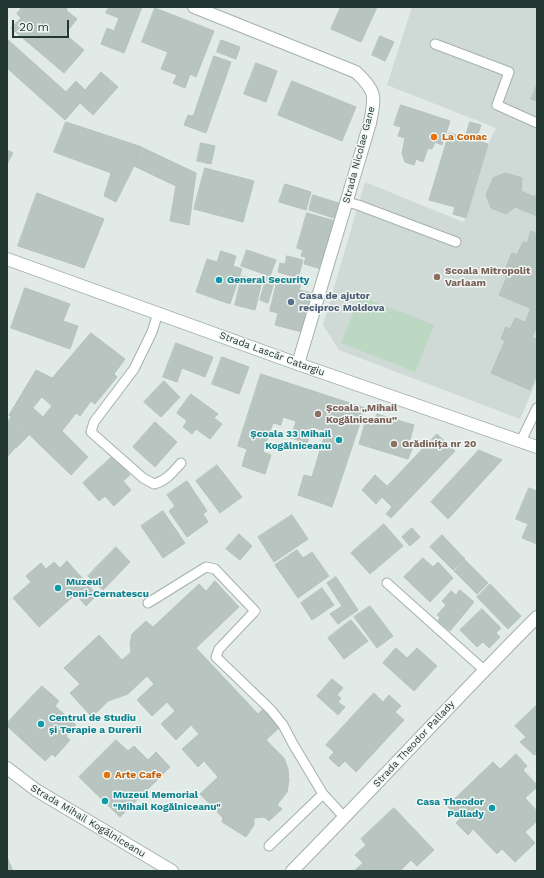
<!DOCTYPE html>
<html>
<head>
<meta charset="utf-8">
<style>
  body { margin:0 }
  #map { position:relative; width:544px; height:878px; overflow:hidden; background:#e1eae6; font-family:"Work Sans",sans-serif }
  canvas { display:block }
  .frame { position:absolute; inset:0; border:8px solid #233832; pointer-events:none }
  .scale { position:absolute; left:12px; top:20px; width:57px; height:18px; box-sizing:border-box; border:2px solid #233832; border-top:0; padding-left:5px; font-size:12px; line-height:14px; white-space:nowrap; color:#233832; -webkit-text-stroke:3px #f1f7f4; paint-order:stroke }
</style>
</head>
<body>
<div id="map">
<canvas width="544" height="878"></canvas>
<div class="frame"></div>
<div class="scale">20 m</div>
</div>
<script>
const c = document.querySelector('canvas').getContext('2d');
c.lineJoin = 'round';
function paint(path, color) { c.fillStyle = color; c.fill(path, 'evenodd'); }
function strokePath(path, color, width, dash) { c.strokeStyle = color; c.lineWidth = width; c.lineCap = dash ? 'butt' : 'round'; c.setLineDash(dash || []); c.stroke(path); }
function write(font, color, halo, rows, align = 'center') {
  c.font = font + ' "Work Sans",sans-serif'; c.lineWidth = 3; c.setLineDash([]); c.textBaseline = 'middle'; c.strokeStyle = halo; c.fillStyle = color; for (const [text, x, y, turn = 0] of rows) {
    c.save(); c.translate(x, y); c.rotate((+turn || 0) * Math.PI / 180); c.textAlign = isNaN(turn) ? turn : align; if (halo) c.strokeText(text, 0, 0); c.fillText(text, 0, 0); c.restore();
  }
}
paint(new Path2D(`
  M412,7h125v372l-17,40 -181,-69 -16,-25 42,-143 98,40 3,-4 22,-74 8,-16 -109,-43z`), '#cfd9d5');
paint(new Path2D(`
  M360,296l74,29 -19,47 -74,-29z`), '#bcd8c3');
const building = new Path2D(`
  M22,7h46l-2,3 11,9 -12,15 19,16 -20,23 -53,-45 10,-10 -4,-4z
  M109,7h33l-18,46 -23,-9 6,-16 7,3 5,-13 -13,-5z
  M341,7h36l-16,35 -30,-13z
  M155,8l59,23 -18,46 -6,-3 -5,14 -12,-5 4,-8 -16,-6 7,-17 -26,-10z
  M380,36l14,6 -9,19 -13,-6z
  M7,39l59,53 10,-11 9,9 16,-18 17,15 -25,28 -13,-12 -15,17 -58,-52z
  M221,40l19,7 -4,12 -19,-7z
  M214,56l17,6 -25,71 -22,-8 4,-10 5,1z
  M256,63l21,8 -11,31 -22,-8z
  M292,81l64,26 -14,34 -64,-26z
  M537,85v16l-6,-2z
  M401,105l49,16 -8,24 -7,-3 -3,7 -4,-1 -5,14 -7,-3 -2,6 -9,-3 -3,-9 3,-15 -7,-2 3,-9 -7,-2z
  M66,122l73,24 -5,20 -18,36 -12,-6 7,-23 -57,-21z
  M470,122l11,3 -5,15 12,4 -22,74 -13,-4 2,-7 -26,-7 20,-67 16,4z
  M201,143l14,3 -4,18 -14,-3z
  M139,146l57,27 -7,52 -19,-4 6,-35 -42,-20z
  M7,150l6,3 -6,11z
  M205,168l49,13 -11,41 -49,-13z
  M506,173l16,5 -1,13 14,6 2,-5v24l-22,-9 -9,7 -15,-6 -5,-13 7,-17z
  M285,184l26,8 -5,18 -27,-8z
  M37,193l67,26 -20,49 -66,-22z
  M313,195l32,10 -5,15 -31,-10z
  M307,213l32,9 -14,48 -21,-6 2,-7 -5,-1 2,-6 -6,-2z
  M531,231l6,3v77l-38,-16 8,-18 -4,-2 9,-22 5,2 6,-13 4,1z
  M247,250l29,10 -6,16 -29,-10z
  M221,251l15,5 -3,10 9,3 -12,35 -34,-12 11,-33 10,3z
  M287,256l16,4 -5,18 -20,-6 2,-9 5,1z
  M242,276l20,5 -7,29 -20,-5z
  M267,277l8,2 -7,24 -8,-3z
  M278,278l23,6 -2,6 13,3 -10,39 -27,-7 3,-12 -8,-2z
  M25,288l45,16 -7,17 15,5 -8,23 -59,-21z
  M531,308l6,3v15l-5,11 5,3v34l-7,16 -39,-17 14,-32 -4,-2 5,-12 4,2 5,-11 10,4z
  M91,333l34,26 -11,15 3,3 -22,27 -4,-3 -11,15 -4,-3 -14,18 26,26 -17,18 -62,-60 27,-45 16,8zM42,397l10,9 -9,11 -10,-9z
  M176,343l37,14 -8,20 -23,-9 -5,14 -14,-5z
  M222,357l27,10 -10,27 -27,-10z
  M261,374l104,34 -33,99 -34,-12 6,-20 8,2 14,-46 -14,-4 -5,16 -16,-5 5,-17 -13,-4 -2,8 -8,-2 -10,29 8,3 -6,19 -23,-8 5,-17 -9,-3z
  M164,381l16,16 -19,20 -17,-15z
  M191,394l27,20 -4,4 8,6 -12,15 -14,-10 -4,5 -9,-7 4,-6 -10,-8z
  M377,414l37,11 -5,18 5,1 -6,15 -49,-15 6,-21 8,3z
  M11,418l18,17 -13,13 -9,-8v-18z
  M155,422l22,20 -22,25 -22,-20z
  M437,434l18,17 -64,67 -5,-4 6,-7 -10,-10 -6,7 -14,-14 13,-15 12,11z
  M7,440l8,8 -8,9z
  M479,450l23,10 -54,59 -17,-17z
  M113,456l17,19 -7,6 8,9 -17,16 -9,-10 -6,5 -16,-18z
  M217,465l25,32 -22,16 -24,-32z
  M187,481l20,30 -4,3 5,8 -21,15 -18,-26 6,-5 -8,-11z
  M529,488l8,3v53l-15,-6 6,-14 -12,-5z
  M163,511l22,32 -22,15 -22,-32z
  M292,515l16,24 -34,23 -16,-25z
  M384,524l19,22 -33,28 -19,-21z
  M412,528l8,9 -10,9 -8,-9z
  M239,534l13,12 -12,14 -14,-11z
  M442,535l23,24 -12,11 -23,-23z
  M116,547l14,15 -27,28 -15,-14z
  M297,550l6,8 9,-6 17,24 -31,22 -23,-33z
  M423,558l10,9 5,-5 15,16 -23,24 -26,-25z
  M465,560l23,23 -11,11 -23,-23z
  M67,561l30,34 -11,11 -10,-12 -37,33 -26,-29 18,-16 -5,-6 15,-13 5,6 8,-7 6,6z
  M336,577l22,33 -20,14 -8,-10 12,-8 -15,-23z
  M215,581l24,26 -43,41 62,66 5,-5 17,18 -14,13 18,18 4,11 1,11 -2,12 -10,13 5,4 -13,12 -5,-4 -10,1v7l-8,12 -24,-15 1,-4 -23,-24 18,-17 -14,-16 -6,6 -16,-18 17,-15 -8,-9 -15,15 -15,-16 14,-13 -8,-9 -15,14 -15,-16 17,-16 -7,-8 -19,18 -20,7 -16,16 -22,-24 10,-9 -16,-16 35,-33 23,25 9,-8 -1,-9 2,-9 14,-13 7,6 46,-43 7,7z
  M490,584l31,32 -13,13 -31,-32z
  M322,588l12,17 -22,15 -11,-17z
  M460,590l14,12 -24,29 -12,-10 2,-4 -3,-2 9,-10 -4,-4 9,-10 5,4z
  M370,606l23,30 -16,12 -23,-31z
  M482,609l19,19 -5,5 4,4 -11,11 -6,-6 -6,5 -17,-17z
  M351,620l17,21 -24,18 -16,-21z
  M396,648l11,10 10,-10 20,18 -23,25 -31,-28z
  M332,679l11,9 -6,7 4,3 -3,4 7,5 -7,8 -21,-19z
  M42,686l17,15 -4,5 21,19 -10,11 4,4 -15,17 -3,-3 -7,7 -38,-35v-3z
  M374,693l9,9 6,-7 12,11 -6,6 9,8 -48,52 -11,-11 -6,6 -10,-9 5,-6 -8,-7z
  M537,705v48l-3,2 -14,-13 6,-5 -11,-11z
  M116,740l12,11 6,-5 14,14 8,-8 14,15 -50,50 -41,-40z
  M516,754l11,12 -4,4 14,15v2l-12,11 12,13v10l-12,11 10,11 -20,19 -13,-13 -5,5 -24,-25 -5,6 -12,-12 4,-4 -13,-13 46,-44 7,7z
  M394,808l40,42 -17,16 -6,-6 -11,11h-46l9,-8 -8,-8 11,-10 -5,-6z
  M7,857l6,14h-6z`);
paint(building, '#b7c4bf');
strokePath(building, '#b4c2bc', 1);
const service = new Path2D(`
  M435,44l74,28 -12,33 40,18
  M347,202l11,3 98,37
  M158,313l-6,19 -18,37 -40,53 -3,10 52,46 11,6c12,-3 19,-12 27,-21
  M521,441l16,-33
  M387,583l97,87
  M148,603l58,-36 9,2 40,42 -36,38 -3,8 55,53 12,15 10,19 30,50 22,24
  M269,846l54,-52`);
const minor = new Path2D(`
  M194,7l162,65c21,20 19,24 14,51l-72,241
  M7,768l29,22 136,81
  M292,871c83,-84 162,-171 245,-254`);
const tertiary = new Path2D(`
  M7,259l291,105 239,83`);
strokePath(service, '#a4b1ac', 11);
strokePath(minor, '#a4b1ac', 14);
strokePath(tertiary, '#a4b1ac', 14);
strokePath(service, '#fff', 9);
strokePath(minor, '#fff', 12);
strokePath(tertiary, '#fff', 12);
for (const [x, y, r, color] of [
  [434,137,4,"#e8710a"],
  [437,277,4,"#8d6e63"],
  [219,280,4,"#0f9aa8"],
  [291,302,4,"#5c6f8a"],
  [318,414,4,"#8d6e63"],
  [339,440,4,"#0f9aa8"],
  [394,444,4,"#8d6e63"],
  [58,588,4,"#0f9aa8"],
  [41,724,4,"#0f9aa8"],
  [107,775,4,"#e8710a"],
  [105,801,4,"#0f9aa8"],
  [492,808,4,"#0f9aa8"]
]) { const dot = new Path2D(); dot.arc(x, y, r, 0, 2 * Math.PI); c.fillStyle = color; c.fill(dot); strokePath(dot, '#f1f7f4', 1.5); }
write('bold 10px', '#c56008', '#f1f7f4', [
  ["La Conac",442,137],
  ["Arte Cafe",115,775]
], 'left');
write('10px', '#233832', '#f1f7f4', [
  ["Strada Nicolae Gane",359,155,-75],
  ["Strada Lascăr Catargiu",272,354,20],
  ["Strada Theodor Pallady",414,744,-47],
  ["Strada Mihail Kogălniceanu",88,821,31]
]);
write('bold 10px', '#785e54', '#f1f7f4', [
  ["Scoala Mitropolit",445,271],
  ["Varlaam",445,283],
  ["Școala „Mihail",326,408],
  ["Kogălniceanu”",326,420],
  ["Grădinița nr 20",402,444]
], 'left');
write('bold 10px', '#0d838f', '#f1f7f4', [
  ["General Security",227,280],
  ["Școala 33 Mihail",331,434,"right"],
  ["Kogălniceanu",331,446,"right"],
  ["Muzeul",66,582],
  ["Poni-Cernatescu",66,594],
  ["Centrul de Studiu",49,718],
  ["și Terapie a Durerii",49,730],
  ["Muzeul Memorial",113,795],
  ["\"Mihail Kogălniceanu\"",113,807],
  ["Casa Theodor",484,802,"right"],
  ["Pallady",484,814,"right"]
], 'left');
write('bold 10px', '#4e5e75', '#f1f7f4', [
  ["Casa de ajutor",299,296],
  ["reciproc Moldova",299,308]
], 'left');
</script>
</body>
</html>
